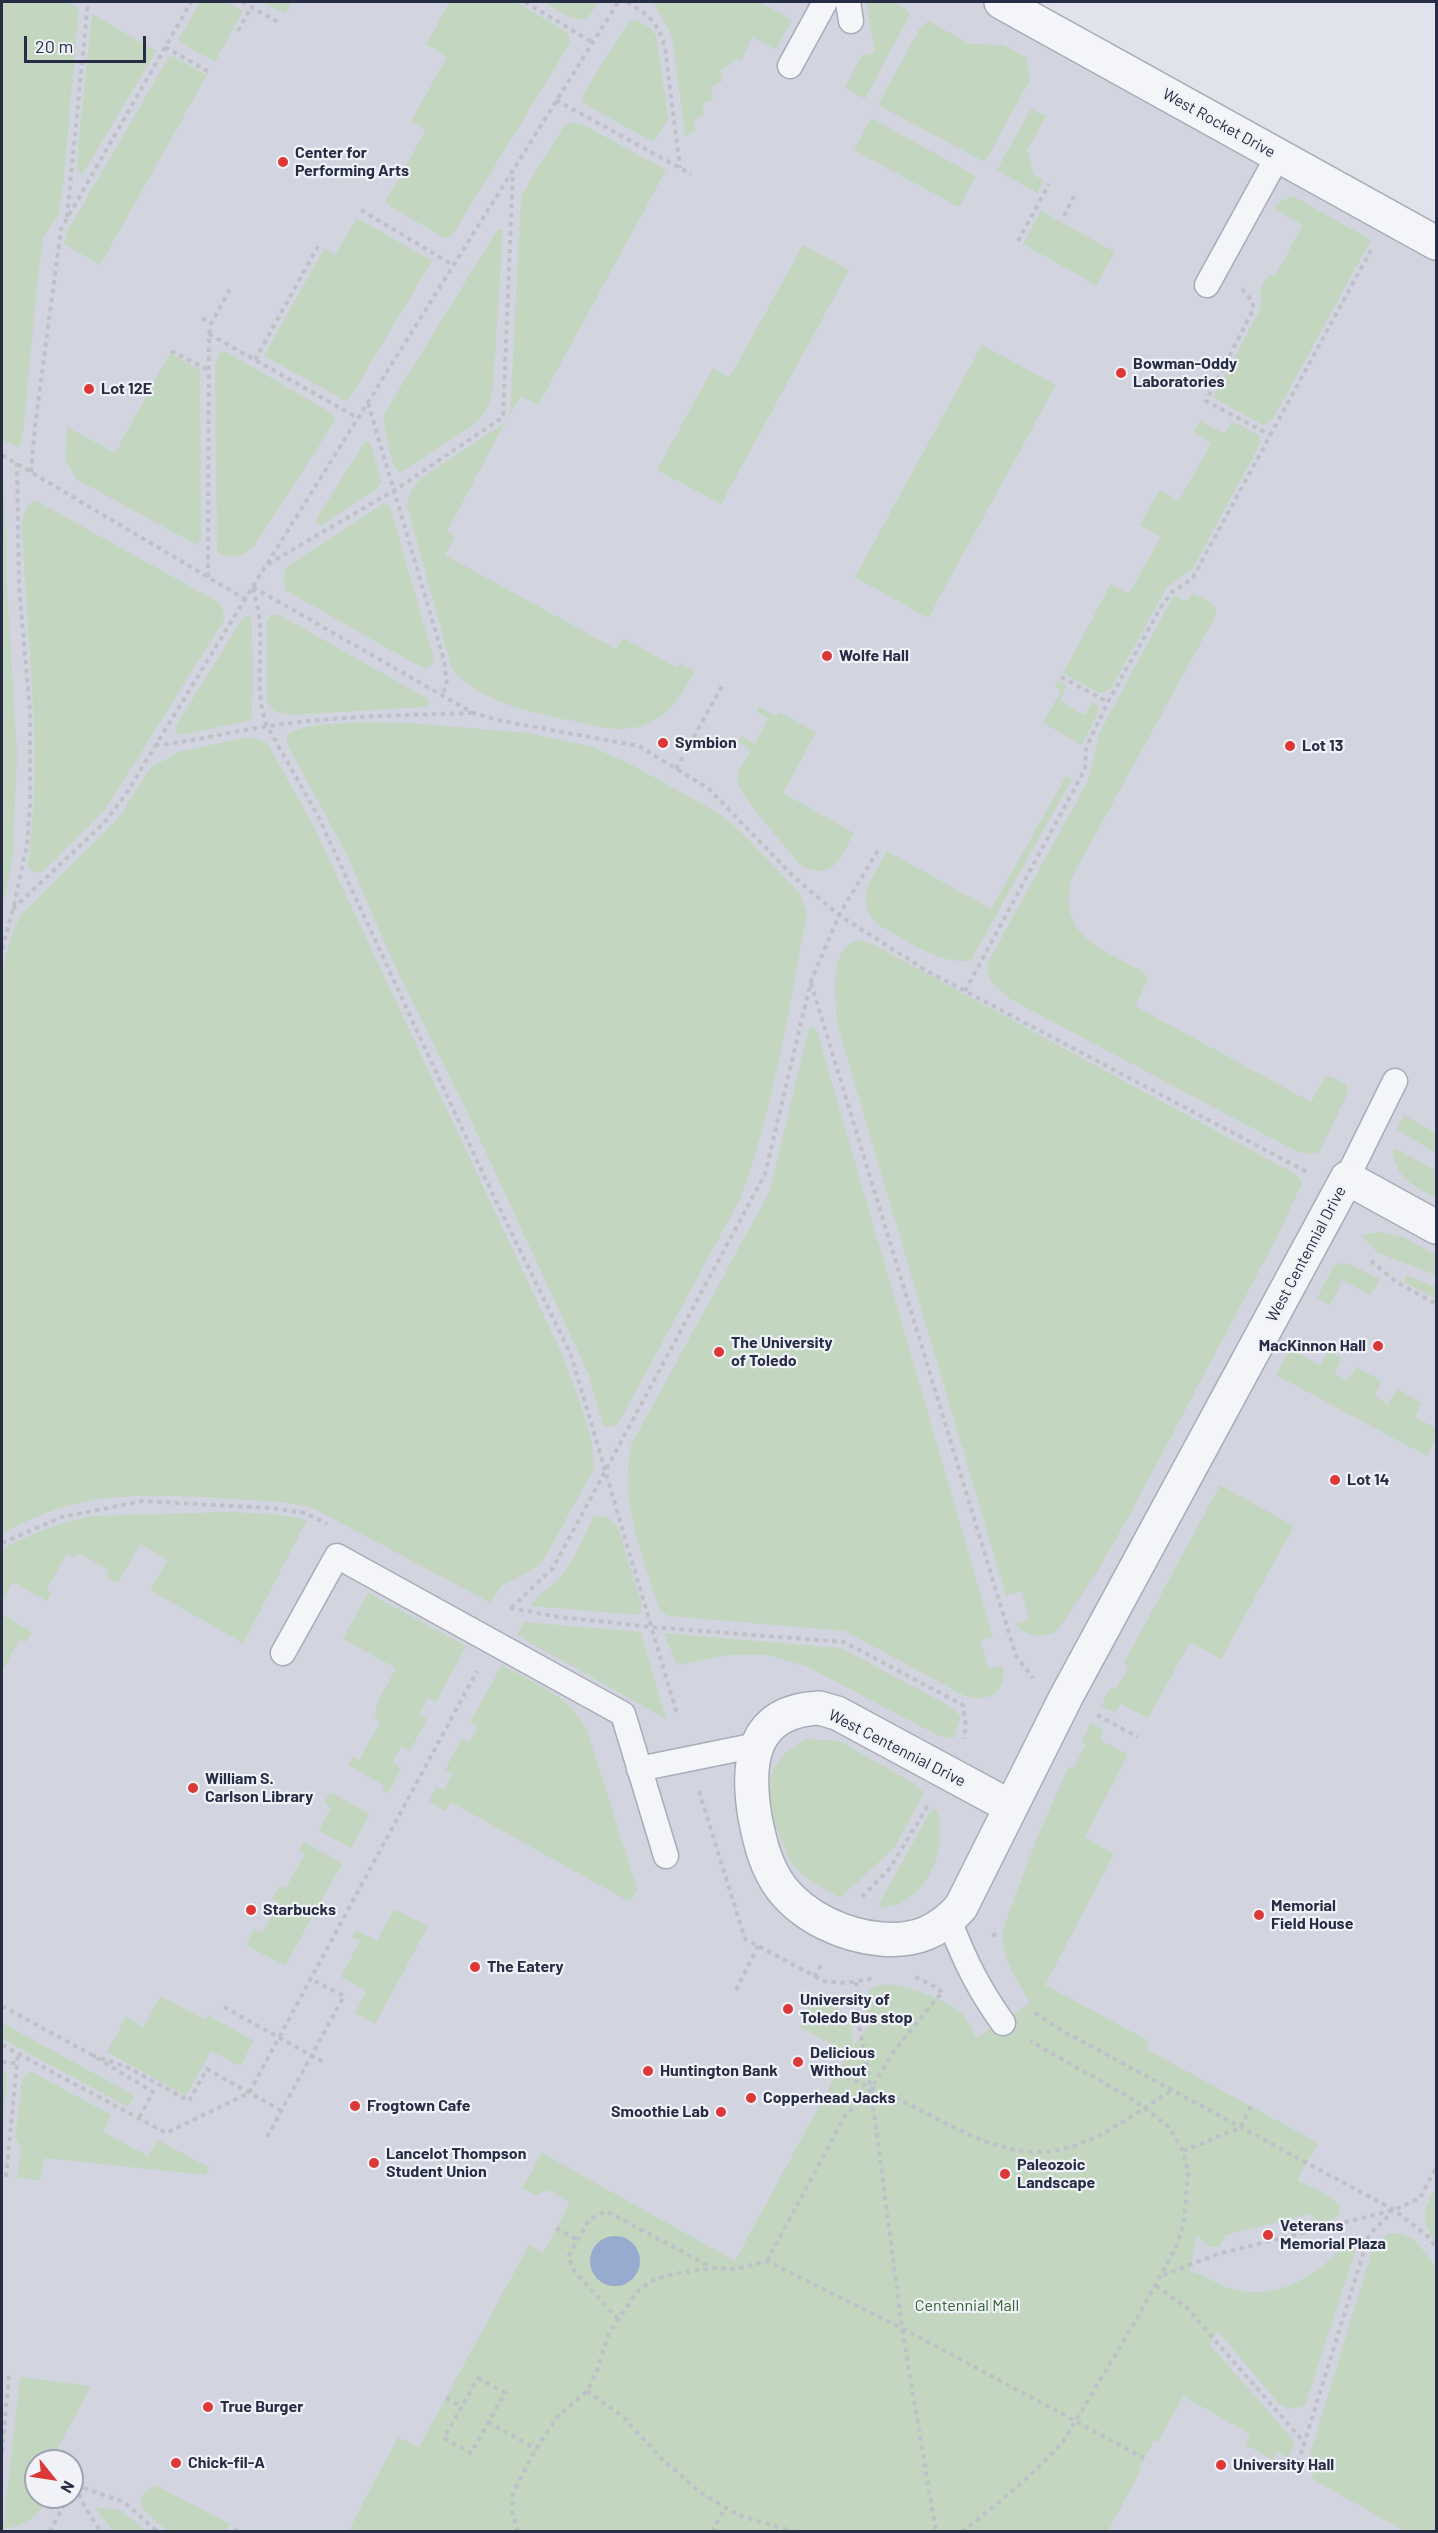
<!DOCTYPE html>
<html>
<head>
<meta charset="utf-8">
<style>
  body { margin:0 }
  #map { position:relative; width:1438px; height:2533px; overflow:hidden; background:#e0e3eb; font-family:Barlow,sans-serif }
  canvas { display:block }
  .frame { position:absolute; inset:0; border:3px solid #272d44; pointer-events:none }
  .north { position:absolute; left:24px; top:2449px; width:60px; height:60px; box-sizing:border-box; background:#f0f2f8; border:2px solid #a0a3b0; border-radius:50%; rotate:120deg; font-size:16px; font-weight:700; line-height:24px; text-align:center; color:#272d44 }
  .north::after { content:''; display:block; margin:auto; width:21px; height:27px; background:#dd3838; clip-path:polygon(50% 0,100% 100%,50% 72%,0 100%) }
  .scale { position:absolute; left:24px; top:36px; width:122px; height:27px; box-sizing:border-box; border:3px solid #272d44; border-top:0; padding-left:8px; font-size:18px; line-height:21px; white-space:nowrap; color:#272d44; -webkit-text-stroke:4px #f0f2f8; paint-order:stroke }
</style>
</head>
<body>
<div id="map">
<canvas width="1438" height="2533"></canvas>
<div class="frame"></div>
<div class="north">N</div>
<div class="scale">20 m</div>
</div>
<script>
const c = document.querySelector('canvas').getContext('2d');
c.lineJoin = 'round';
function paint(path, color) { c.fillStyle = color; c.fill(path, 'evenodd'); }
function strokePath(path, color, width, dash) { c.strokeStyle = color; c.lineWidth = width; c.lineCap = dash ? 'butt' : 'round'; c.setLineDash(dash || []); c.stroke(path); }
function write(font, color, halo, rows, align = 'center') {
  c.font = font + ' Barlow,sans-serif'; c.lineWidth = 4.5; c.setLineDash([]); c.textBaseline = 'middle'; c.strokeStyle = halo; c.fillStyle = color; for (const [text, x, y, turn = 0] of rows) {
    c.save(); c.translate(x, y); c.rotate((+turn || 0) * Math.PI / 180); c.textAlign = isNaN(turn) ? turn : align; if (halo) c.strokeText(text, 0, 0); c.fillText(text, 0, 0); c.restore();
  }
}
paint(new Path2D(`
  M2,2h999l435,241v2288l-1434,1zM36,2461h36v36h-36z`), '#d2d5e0');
paint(new Path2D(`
  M2,2h65l12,6 -16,178 -4,27 -16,26 -7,56 -12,130 -3,17 -3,5 -16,-7z
  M200,2h27l16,9 -28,51 -37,-21z
  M262,2h30l-7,12z
  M450,2h66l48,28 5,6 1,7 -119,194 -7,1 -59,-35 41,-73 -15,-9 36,-64 -21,-13z
  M544,2h54c-3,4 -6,12 -11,15 -12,8 -33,-10 -43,-15z
  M653,2h107l32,18 -16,29 -24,-12 -11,24 -3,-2 -17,11 1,12 -11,5 2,12 -10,5 1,11 -10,5 1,11 -10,5 -12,-93 -4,-13z
  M866,2c16,-1 35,-2 44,12l-45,85 -20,-11 17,-33 13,-2z
  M92,14l64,37 -74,124 -5,-7 1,-23z
  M636,20l15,8 5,8 4,24 8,59 -15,23 -63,-35 -6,-4 -2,-7 47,-74z
  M929,21l40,23 34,1 23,12 4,22 -45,83 -107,-57 43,-79z
  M170,55l37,20 -107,190 -36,-21 3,-12z
  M1031,109l15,7 -19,34 7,25 10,6 -7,12 -40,-23z
  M871,118l105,58 -17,31 -105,-57z
  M571,123h9l86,47 -128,235 -17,-9 -11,19 11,-219 43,-70z
  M1293,196l78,44 -98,179 -10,6 -50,-28 47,-87 2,-13 -2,-7 9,-16 6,2 28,-51 -29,-16 5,-7z
  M1041,211l74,41 -19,33 -73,-41z
  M357,218l75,43 -83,138 -3,2 -82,-45 60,-107 11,6z
  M498,229h5l-10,158c-3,16 -6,26 -18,37l-72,47h-5l-4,-4 -10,-42v-11z
  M803,245l46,25 -128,234 -64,-34 56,-102 17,9z
  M982,345l74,40 -128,233 -73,-41z
  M225,351l106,62 5,6 -81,126c-11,10 -25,17 -38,7l-2,-186 4,-13z
  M170,353l30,17 1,169 -4,6 -121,-66 -11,-20 2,-32 48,26z
  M1200,421l25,13 7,-13 28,15v8l-67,124 -26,19 -56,102 -10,4 -4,-1 -34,-19 48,-89 18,10 32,-57 -21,-12 19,-35 20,11 32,-58 -18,-11z
  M505,423l-58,108 8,5 -10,19 171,94 7,-11 54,30 3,-5 15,8c-10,16 -20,38 -37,47 -7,4 -18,9 -26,10 -18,3 -37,-2 -54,-6 -46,-9 -92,-18 -126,-52l-45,-165 3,-13 11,-14z
  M365,442h5l12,40 -3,5 -59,39 -4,-3 2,-7z
  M2,478l2,1 3,108 10,167 -4,102 -11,53z
  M35,500l181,101c7,5 8,10 8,19l-119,190 -62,61 -5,2 -8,-3 -2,-5c15,-111 -1,-225 -6,-336 0,-12 2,-23 13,-29z
  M383,504l5,1 3,5 43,150 -4,7 -6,1 -12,-6 -127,-72 -1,-14 2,-9z
  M1192,593l20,10 4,5v7l-144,262c-16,58 28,71 70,94l6,7 -13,28 176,96 14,-25 5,-1 17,9v10l-28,57c-10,4 -18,1 -27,-3l-282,-150c-12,-11 -25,-19 -22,-37l99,-179c7,-19 7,-39 16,-57l71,-131 13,7z
  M278,614l150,85 1,5 -5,3 -136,8 -14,-4 -7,-10v-77l3,-8z
  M247,616l4,2c2,11 3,96 0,102l-70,15 -4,-2 -2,-4 2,-5 66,-106z
  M1058,681l9,5 -7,14 24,15 9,-14 4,3 1,8 -16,33 -39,-22 18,-32 -6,-4z
  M759,707l17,9 3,-4 37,20 -33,61 71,40c-13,24 -21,50 -53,32 -11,-14 -64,-71 -64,-86 0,-9 10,-21 14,-29l-13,-8 3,-6 14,8 13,-25 -11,-7z
  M410,723l118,10 62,13 42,19 90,50 17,15 60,62 8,20c-18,97 -33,195 -67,287l-122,225 -7,3 -8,-2 -15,-52 -116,-251 -78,-158 -48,-111 -59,-109v-10c28,-15 91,-11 123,-11z
  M249,737l18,6 44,78 249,529 17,44 15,46 2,29 -50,90 -10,10 -34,18 -9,16 -178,-95c-26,-7 -51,-7 -78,-9 -49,-3 -108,-7 -156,4 -28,6 -52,18 -77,30v-562l11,-40 8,-16 86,-85 15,-17 27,-44 29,-17z
  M1066,776l6,3 -101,181c-29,7 -69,-22 -94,-36 -25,-25 -3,-48 10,-73l104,58z
  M860,940l14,5 414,225 11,7 3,6 -24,52 -148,279 -29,51 -44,66c-17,7 -30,7 -42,-7l14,-4 -7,-29 -16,5 -169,-572c-1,-23 -10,-80 23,-84z
  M809,1027h4l4,4 176,606 -13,4 9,28 13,-4c8,27 -17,40 -39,30l-118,-64 -176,-15 -8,-4 -3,-7c-16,-52 -39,-104 -27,-160l139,-254z
  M1404,1115l32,18v21l-39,-25z
  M1397,1149l39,22v27c-21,-11 -42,-21 -43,-48z
  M1380,1232l23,5 33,18v20l-58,-22 -17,-18z
  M1339,1263l10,1 31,15 -10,16 -27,-15 -13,25 -13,-7 17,-32z
  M1406,1275l30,12v12l-32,-17z
  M1290,1349l30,16 9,-14 13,7 -8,15 13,8 9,-14 26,14 -8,15 14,8 9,-15 25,14 -7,14 21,11v11l-9,17 -151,-81z
  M1220,1485l74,41 -73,133 -31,-17 -42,76 -28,-14 -5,9 -14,-7 9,-18 5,2 14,-24 -5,-3z
  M226,1512l48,2 33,6 -64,123 -93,-53 18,-30 -28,-16 -22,39 -12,-7 3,-6 -31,-17 -4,5 -7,-4 -21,35 6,4 -5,8 -34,-19 -11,20v-54c29,-13 59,-27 90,-32z
  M594,1516l12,1 11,8 24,77v10l-3,3 -107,-9c7,-12 18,-17 27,-27 16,-17 25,-42 36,-63z
  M368,1593l98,53 -30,56 -8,-4 -9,17 8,4 -17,32 -9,-4 -8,16 8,5 -13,26 -6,-3 3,-5 -37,-21 5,-8 6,3 21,-38 -6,-4 3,-5 -1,-8 20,-37 -53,-29z
  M2,1615l30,17 -6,10 -7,-2 -17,32z
  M524,1622l117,10 25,87 -149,-84z
  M664,1633l177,15 103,55 17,13 -8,23 -14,-3 -133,-70 -39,-11h-38l-52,10z
  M502,1665c32,18 67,30 85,65l50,159 -7,13 -179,-100 -6,9 -16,-10 8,-15 7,4 8,-16 -7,-4 17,-32 7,4 9,-15 -8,-5z
  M1091,1723l13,7 -4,10 28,14 -43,83 29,17 -69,131 104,56 -3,8 172,94 -21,37 29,14 14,11 -1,9 -4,4 -14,5 -11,-9 -84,21 -7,12h-9l-14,-11 -6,35c13,3 25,12 38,17 49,15 92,-12 121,-50l9,5 -53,163 -17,3 -9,-5 -61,-73 -8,14 80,91 4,8 -6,14 -10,-6 -5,8 -28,-16 5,-10 -67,-38 -25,46 -4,-2 -16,30 2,2 -32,59 -760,1 50,-95 21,10 110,-202 14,8 27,-50 -21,-13 -14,5 -13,-7 20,-35 193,108 113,-208 -48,-26c5,-12 8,-29 23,-28 21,12 33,23 29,49l17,-23c-1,-10 -5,-23 -1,-32 13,-23 76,7 91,18 7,5 13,19 17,27l54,-35c-13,-25 -30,-45 -27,-74l33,-89 33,-74 4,2 13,-23 -4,-3z
  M807,1739l32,2 73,41 12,11 -30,55 -54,50c-16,-10 -33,-18 -46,-32 -5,-5 -7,-14 -10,-21 -15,-31 -26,-73 7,-96 6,-4 10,-8 16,-10z
  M330,1792l40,22 -19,34 -32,-17 12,-23 -7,-5z
  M937,1809c14,40 -13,98 -58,99l1,-6 50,-90z
  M303,1842l39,21 -57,103 -39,-21 8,-16 8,4 17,-30 -7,-4 8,-14 6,3 19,-34 -6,-3z
  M394,1909l34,17 -53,98 -20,-11 12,-22 -26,-14 19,-36 -8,-4 4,-7 21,11z
  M161,1996l44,24 3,-5 46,26 -14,25 -29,-15 -25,45 -79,-44 19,-35 17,10z
  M2,2023l132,72 -6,12 -126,-68z
  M2,2068l5,7 -5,68z
  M32,2072l79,43 -8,17 45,24 10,-16 52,28 -5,7 -161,-17 -4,22 -23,-2 4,-29 -6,-12 7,-56 4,-7z
  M1436,2187v56c-16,-25 -13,-31 0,-56z
  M1398,2233l16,6 22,28v264h-32l-93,-53 3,-6 -8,-5 66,-216 14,-16z
  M20,2377l71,9 -40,75h-15v36h10c-4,21 -24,29 -43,32z
  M155,2485l75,39 -4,7h-59l-24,-22 -3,-6 4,-10z
  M95,2507l25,3 27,21h-35z`), '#c3d6c0');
paint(new Path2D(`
  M590 2261a25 25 0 1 1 50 0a25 25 0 1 1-50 0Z`), '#97aacf');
const service = new Path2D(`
  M848,2l3,19
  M790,66l35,-64
  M1207,285l71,-129
  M1347,1178l48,-97
  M283,1653l54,-97 286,158 43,142
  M639,1769l118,-24
  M949,1920c16,41 29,68 54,103`);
const minor = new Path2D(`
  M1001,2l435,241
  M819,1708l18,5 174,94 -50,100c-22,25 -46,35 -80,32 -36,-3 -76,-21 -99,-50 -16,-21 -22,-46 -27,-72 -9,-54 -4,-106 64,-109z
  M1011,1807l55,-110 281,-519 89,49`);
strokePath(service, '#a8acb9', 27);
strokePath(minor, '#a8acb9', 36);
strokePath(new Path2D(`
  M242,2l38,21
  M525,2l67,40
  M627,2c22,14 31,19 38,46l15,120
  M238,31l13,-24
  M165,47l44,25
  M556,100l135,74
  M361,210l92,55
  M1064,216l10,-20
  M67,217l21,-215
  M1018,241l31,-57
  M1242,289l11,13v8l-47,91 64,34
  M202,318l9,6
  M209,334l2,-10 20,-37
  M171,351l38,19
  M255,360l63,-114
  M368,403l76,257 3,25 -5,9
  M2,455l243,144
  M31,472l4,-46 26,-197 130,-227
  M268,564l127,-74 108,-73 10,-246
  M208,577l1,-243 149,84
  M253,587l220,126 29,8 137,25 70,43 85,88 45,38 88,56 380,201
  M253,588c2,9 5,18 6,27 5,38 -6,74 8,111l51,90 166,360 87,179 106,359
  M1061,677l47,25
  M155,745c39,-3 76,-14 114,-19 68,-10 135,-11 203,-13
  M676,769l46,-83
  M13,909l92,-87 21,-28 119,-195 373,-597
  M2,949l11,-40 14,-64 3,-40v-94l-11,-125 -2,-123
  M811,983l205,673 17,22
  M965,991l120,-222 1,-21 22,-46 53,-95 11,-15 20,-13 179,-329
  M1371,1261l25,21 40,22
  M2,1543l60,-26 81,-16 129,7 33,5 22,11
  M510,1608l49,9 92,10 193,15 119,63 3,23 -3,11
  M511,1608l42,-40 212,-394 46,-193 28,-66 41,-68
  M1097,1715l41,22
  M699,1791l46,148 79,42 22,2 29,-5
  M862,1897l28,-29 39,-64
  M992,1935l6,-1
  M814,1977l8,-14
  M915,1977l19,9 8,6
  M856,1982l2,38 13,69 31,239 34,204
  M736,1990l22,-44
  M2,2006l90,49 61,37 -14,26
  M224,2007l101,56
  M1035,2013l26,17 333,180 36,28 6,10
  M2,2045l164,88 83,-40 228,-422
  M92,2055l37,13 60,33 18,-32 75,42
  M2,2062l14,1
  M838,2072c24,13 50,22 74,34 46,23 97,56 151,43 40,-10 73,-37 108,-58
  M267,2137l77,-141 -32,-16
  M1183,2151l57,-23 11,-22
  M6,2177l12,-123
  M556,2228l22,12
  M767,2261l78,-145 26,-27 23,-38 49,-60
  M1163,2275l55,-21 176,-44 26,-12 16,-31
  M1156,2286l30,21 116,133
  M618,2319l-43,-47 -7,-15 21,-37 17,-9 105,56
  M478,2378l27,15 -34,60 -27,-15z
  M587,2391l36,26 40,43 37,32 38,23 57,17
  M446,2398l16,9
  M488,2422l48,27
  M2,2452l7,-76
  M1298,2463l71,-228 23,-23
  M75,2485l49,17 34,30
  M75,2486l11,23 15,23
  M72,2490l9,-18
  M50,2532l18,-35
  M235,2532l2,-4
  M518,2532l-6,-21 1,-18 23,-44 21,-32 30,-26 10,-20 12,-38 29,-42 17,-12 19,-5 38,-6 24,1 31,-8 135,67 242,130
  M712,2532l13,-24
  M962,2532c36,-29 72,-57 102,-92l68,-113 44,-80 8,-25 4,-50 -5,-21 -15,-25 -39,-29 -99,-56`), '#bfc1c9', 4, [4.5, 4.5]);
strokePath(service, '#f4f5f8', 24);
strokePath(minor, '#f4f5f8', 33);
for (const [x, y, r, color] of [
  [283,162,6,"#dd3838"],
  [1121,373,6,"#dd3838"],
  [89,389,6,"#dd3838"],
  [827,656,6,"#dd3838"],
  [663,743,6,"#dd3838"],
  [1290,746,6,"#dd3838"],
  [1378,1346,6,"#dd3838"],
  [719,1352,6,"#dd3838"],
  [1335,1480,6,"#dd3838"],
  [193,1788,6,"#dd3838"],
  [251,1910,6,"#dd3838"],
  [1259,1915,6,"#dd3838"],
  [475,1967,6,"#dd3838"],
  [788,2009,6,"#dd3838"],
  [798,2062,6,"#dd3838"],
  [648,2071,6,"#dd3838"],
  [751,2098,6,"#dd3838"],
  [355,2106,6,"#dd3838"],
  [721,2112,6,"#dd3838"],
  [374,2163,6,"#dd3838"],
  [1005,2174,6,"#dd3838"],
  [1268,2235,6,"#dd3838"],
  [208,2407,6,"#dd3838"],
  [176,2463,6,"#dd3838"],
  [1221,2465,6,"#dd3838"]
]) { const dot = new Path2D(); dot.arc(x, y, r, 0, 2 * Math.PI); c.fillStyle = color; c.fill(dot); strokePath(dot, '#f0f2f8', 2); }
write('16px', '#272d44', '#f0f2f8', [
  ["West Rocket Drive",1219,123,29],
  ["West Centennial Drive",1306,1254,-62],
  ["West Centennial Drive",897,1748,27]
]);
write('bold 16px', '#272d44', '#f0f2f8', [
  ["Center for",295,153],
  ["Performing Arts",295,171],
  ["Bowman-Oddy",1133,364],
  ["Laboratories",1133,382],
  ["Lot 12E",101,389],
  ["Wolfe Hall",839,656],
  ["Symbion",675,743],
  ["Lot 13",1302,746],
  ["The University",731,1343],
  ["of Toledo",731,1361],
  ["MacKinnon Hall",1366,1346,"right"],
  ["Lot 14",1347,1480],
  ["William S.",205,1779],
  ["Carlson Library",205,1797],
  ["Memorial",1271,1906],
  ["Field House",1271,1924],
  ["Starbucks",263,1910],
  ["The Eatery",487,1967],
  ["University of",800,2000],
  ["Toledo Bus stop",800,2018],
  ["Delicious",810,2053],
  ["Without",810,2071],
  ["Huntington Bank",660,2071],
  ["Copperhead Jacks",763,2098],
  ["Frogtown Cafe",367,2106],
  ["Smoothie Lab",709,2112,"right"],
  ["Lancelot Thompson",386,2154],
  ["Student Union",386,2172],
  ["Paleozoic",1017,2165],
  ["Landscape",1017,2183],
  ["Veterans",1280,2226],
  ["Memorial Plaza",1280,2244],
  ["True Burger",220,2407],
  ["Chick-fil-A",188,2463],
  ["University Hall",1233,2465]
], 'left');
write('16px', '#346232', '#f0f2f8', [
  ["Centennial Mall",967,2306]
]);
</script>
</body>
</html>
